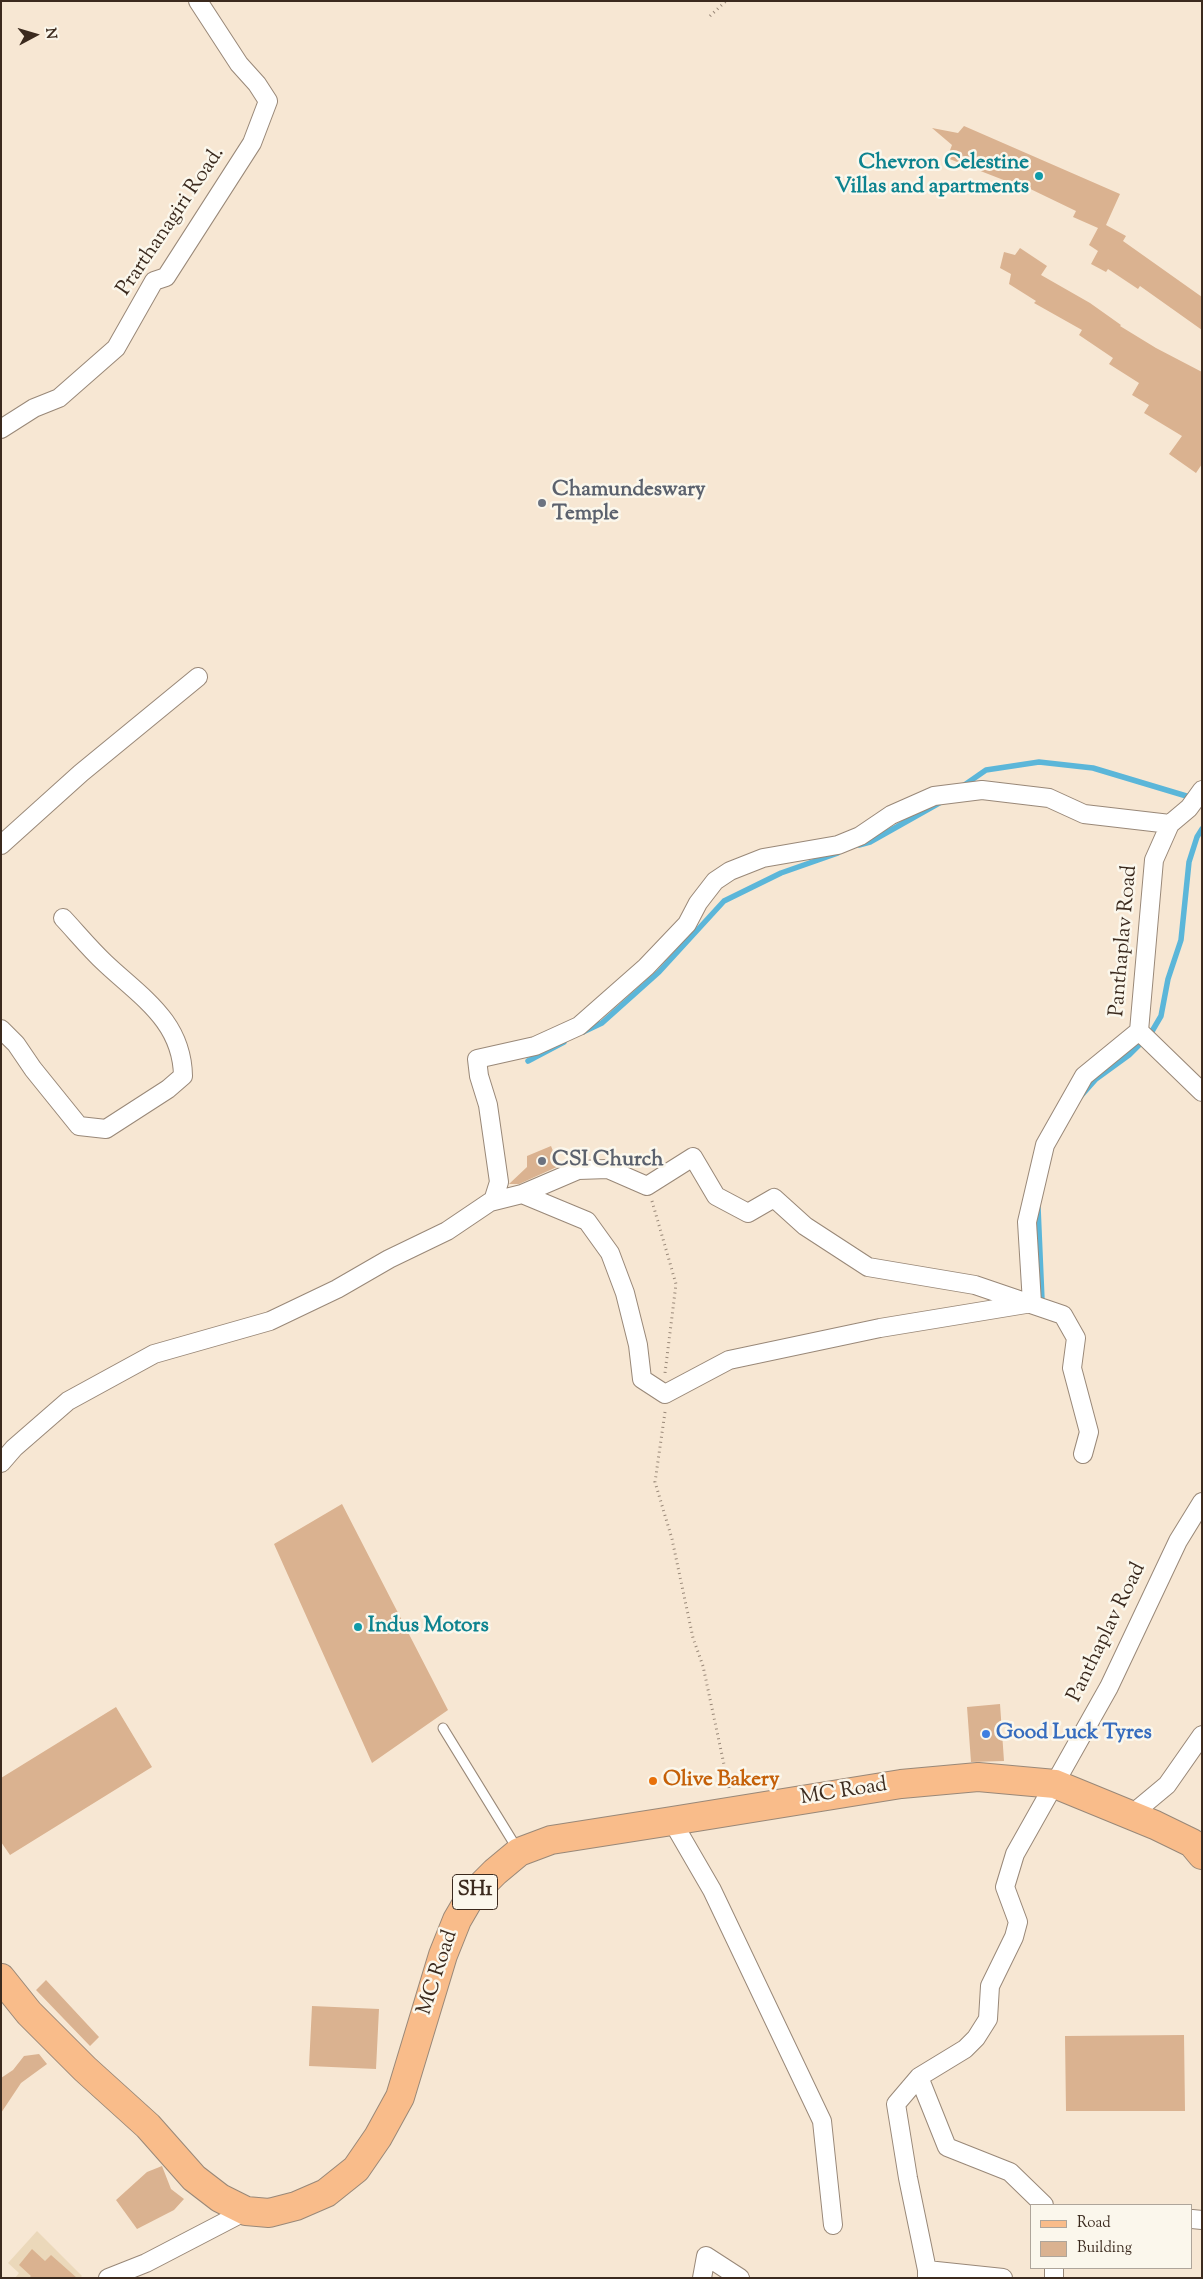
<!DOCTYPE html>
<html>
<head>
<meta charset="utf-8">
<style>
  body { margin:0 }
  #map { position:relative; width:1203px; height:2279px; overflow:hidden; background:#f7e7d3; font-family:"Sorts Mill Goudy",serif }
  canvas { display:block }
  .frame { position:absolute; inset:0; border:2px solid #3b2a1e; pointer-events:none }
  .legend { position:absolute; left:1030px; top:2204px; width:162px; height:65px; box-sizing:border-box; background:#fbf7ec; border:1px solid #aea59a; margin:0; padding:6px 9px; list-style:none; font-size:15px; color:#3b2a1e }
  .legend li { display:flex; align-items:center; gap:10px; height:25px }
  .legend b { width:25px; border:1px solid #aea59a }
  .north { position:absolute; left:10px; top:10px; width:50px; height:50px; -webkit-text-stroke:4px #fbf7ec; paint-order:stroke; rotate:84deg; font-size:14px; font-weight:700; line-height:20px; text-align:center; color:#3b2a1e }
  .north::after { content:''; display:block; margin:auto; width:18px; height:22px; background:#3b2a1e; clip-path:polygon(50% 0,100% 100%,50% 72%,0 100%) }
</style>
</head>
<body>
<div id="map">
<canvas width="1203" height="2279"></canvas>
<div class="frame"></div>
<ul class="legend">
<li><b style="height:6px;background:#f9bc8a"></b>Road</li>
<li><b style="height:14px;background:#dab290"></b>Building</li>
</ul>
<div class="north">N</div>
</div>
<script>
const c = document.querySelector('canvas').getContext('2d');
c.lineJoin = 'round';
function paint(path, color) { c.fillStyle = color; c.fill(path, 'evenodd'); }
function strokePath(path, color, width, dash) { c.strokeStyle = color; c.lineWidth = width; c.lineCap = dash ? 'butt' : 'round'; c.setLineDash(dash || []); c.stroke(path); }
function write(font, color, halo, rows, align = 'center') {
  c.font = font + ' "Sorts Mill Goudy",serif'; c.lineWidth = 5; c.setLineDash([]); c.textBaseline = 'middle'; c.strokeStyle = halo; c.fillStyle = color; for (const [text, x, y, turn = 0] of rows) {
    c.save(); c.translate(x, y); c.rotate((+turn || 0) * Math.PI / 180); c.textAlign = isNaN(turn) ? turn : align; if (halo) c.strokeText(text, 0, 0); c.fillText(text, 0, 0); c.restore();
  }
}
paint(new Path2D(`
  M37,2231l45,45 -2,2h-65l4,-5 -11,-10z`), '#ebd8ba');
strokePath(new Path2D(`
  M963,786l23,-16 53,-8 54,6 100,30
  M859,845l11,-3 71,-40
  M583,1032l19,-9 57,-51 65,-71 57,-28 57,-20
  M528,1061l36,-19
  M1080,1097l16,-18 33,-24 22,-22 10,-17 7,-37 13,-39 8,-78 8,-25 5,-8
  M1038,1207l4,93`), '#5bb6d9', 5.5);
paint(new Path2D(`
  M964,126l156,68 -14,31 20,11 -3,5 79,56v33l-62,-44 -2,3 -30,-20 -2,3 -15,-8 7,-13 -9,-6 9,-17 -25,-11 3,-6 -56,-27 -1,2 -72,-28 5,-13 -20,-17 26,5z
  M1020,248l27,18 -6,9 49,28 31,22 -1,1 36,22 46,24v92l-6,9 -27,-19 13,-18 -38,-23 5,-8 -17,-10 7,-12 -30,-19 4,-6 -34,-23 3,-5 -48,-27 2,-2 -27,-17 2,-10 -11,-6 4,-16 11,3z
  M551,1146l8,20 -40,18h-10l18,-17v-11z
  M342,1504l106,206 -76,53 -98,-219z
  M1000,1704l4,57 -33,1 -4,-55z
  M116,1707l36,60 -142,88 -9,-13v-64z
  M46,1980l53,57 -9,9 -54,-56z
  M312,2006l67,3 -3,60 -67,-3z
  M1184,2035l1,76h-119l-1,-75z
  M39,2054l8,10 -26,19 -20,30v-35l12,-8 11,-14z
  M162,2166l9,23 13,10 -10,11 -37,19 -21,-29 31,-28z
  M32,2249l13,12 6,-6 26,23h-48l2,-2 -12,-11z`), '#dab290');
const service = new Path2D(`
  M443,1728l75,122`);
const minor = new Path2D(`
  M1,429l33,-21 25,-10 57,-50 38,-67 12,-4 86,-134 16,-42 -11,-17 -18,-20 -41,-63
  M1,845l80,-72 117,-96
  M1,1029l15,15 17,25 46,57 27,3 62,-40 15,-13c-1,-55 -42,-79 -78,-113 -15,-14 -28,-30 -42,-45
  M1139,1031l15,-171 16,-36 19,-16 13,-18
  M1139,1031l63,61
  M522,1194l65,27 23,32 15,40 13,52 4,34 23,15 64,-34 151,-32 152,-25 -5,-81 18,-77 39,-69 55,-45
  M493,1201l6,-19 -11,-77 -9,-29 -2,-17 58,-13 44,-20 67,-59 41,-43 11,-21 17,-22 15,-10 33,-13 75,-13 22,-9 31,-21 43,-19 48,-6 67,8 35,16 86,10
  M1,1463l13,-15 54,-47 86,-47 116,-33 67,-32 52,-30 58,-28 43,-29 32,-8 56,-24 30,-1 39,17 46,-29 23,39 32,17 26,-15 31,28 63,41 107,18 88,30 13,23 -4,30 17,64 -6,22
  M1131,1815l36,-30 35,-50
  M672,1821l40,69 110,231 11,104
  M919,2077l28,70 63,25 34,33
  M1192,2219l10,1
  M927,2270l76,8
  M108,2278l38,-15 100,-52
  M702,2278l4,-22 34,22
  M927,2278v-8l-19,-92 -12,-74 23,-27 46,-28 11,-11 12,-19 2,-33 24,-49 4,-15 -13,-35 10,-33 94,-167 69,-146 24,-39
  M1054,2278v-10`);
const primary = new Path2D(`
  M1,1978l28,35 56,56 63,57 46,52 26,20 26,13 23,2 27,-7 30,-13 30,-24 22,-32 22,-40 43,-142 14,-35 14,-24 24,-24 24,-20 32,-12 121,-19 229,-37 77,-7 77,7 100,41 37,18 10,12`);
strokePath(service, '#998878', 11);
strokePath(minor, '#998878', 20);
strokePath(primary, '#998878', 30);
strokePath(new Path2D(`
  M710,16l16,-15
  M652,1201l24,83 -11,89
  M665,1412l-10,70 17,57 21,99 10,28 26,122`), '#998878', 3, [1, 4]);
strokePath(service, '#fff', 9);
strokePath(minor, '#fff', 18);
strokePath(primary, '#f9bc8a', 28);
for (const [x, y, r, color] of [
  [1039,176,5,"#0f9aa8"],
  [542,503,5,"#6b7280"],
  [542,1161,5,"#6b7280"],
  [358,1627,5,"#0f9aa8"],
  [986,1734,5,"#3f7fe0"],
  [653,1781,5,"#e8710a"]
]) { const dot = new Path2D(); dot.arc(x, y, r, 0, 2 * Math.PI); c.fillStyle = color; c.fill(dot); strokePath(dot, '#fbf7ec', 2); }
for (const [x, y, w] of [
  [475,1892,45]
]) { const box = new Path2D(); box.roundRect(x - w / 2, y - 17.5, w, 35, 4); c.fillStyle = '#fbf7ec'; c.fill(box); strokePath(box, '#3b2a1e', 1); }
write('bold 20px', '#3b2a1e', null, [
  ["SH1",475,1892]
]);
write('bold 21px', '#0d838f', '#fbf7ec', [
  ["Chevron Celestine",1029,164],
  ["Villas and apartments",1029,188],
  ["Indus Motors",368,1627,"left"]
], 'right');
write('21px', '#3b2a1e', '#fbf7ec', [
  ["Prarthanagiri Road.",172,222,-56],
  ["Panthaplav Road",1125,941,-85],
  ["Panthaplav Road",1108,1633,-64],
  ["MC Road",844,1793,-9],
  ["MC Road",439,1973,-72]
]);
write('bold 21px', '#5b616d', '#fbf7ec', [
  ["Chamundeswary",552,491],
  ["Temple",552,515],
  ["CSI Church",552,1161]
], 'left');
write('bold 21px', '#366cbe', '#fbf7ec', [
  ["Good Luck Tyres",996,1734]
], 'left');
write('bold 21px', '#c56008', '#fbf7ec', [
  ["Olive Bakery",663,1781]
], 'left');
</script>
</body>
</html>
